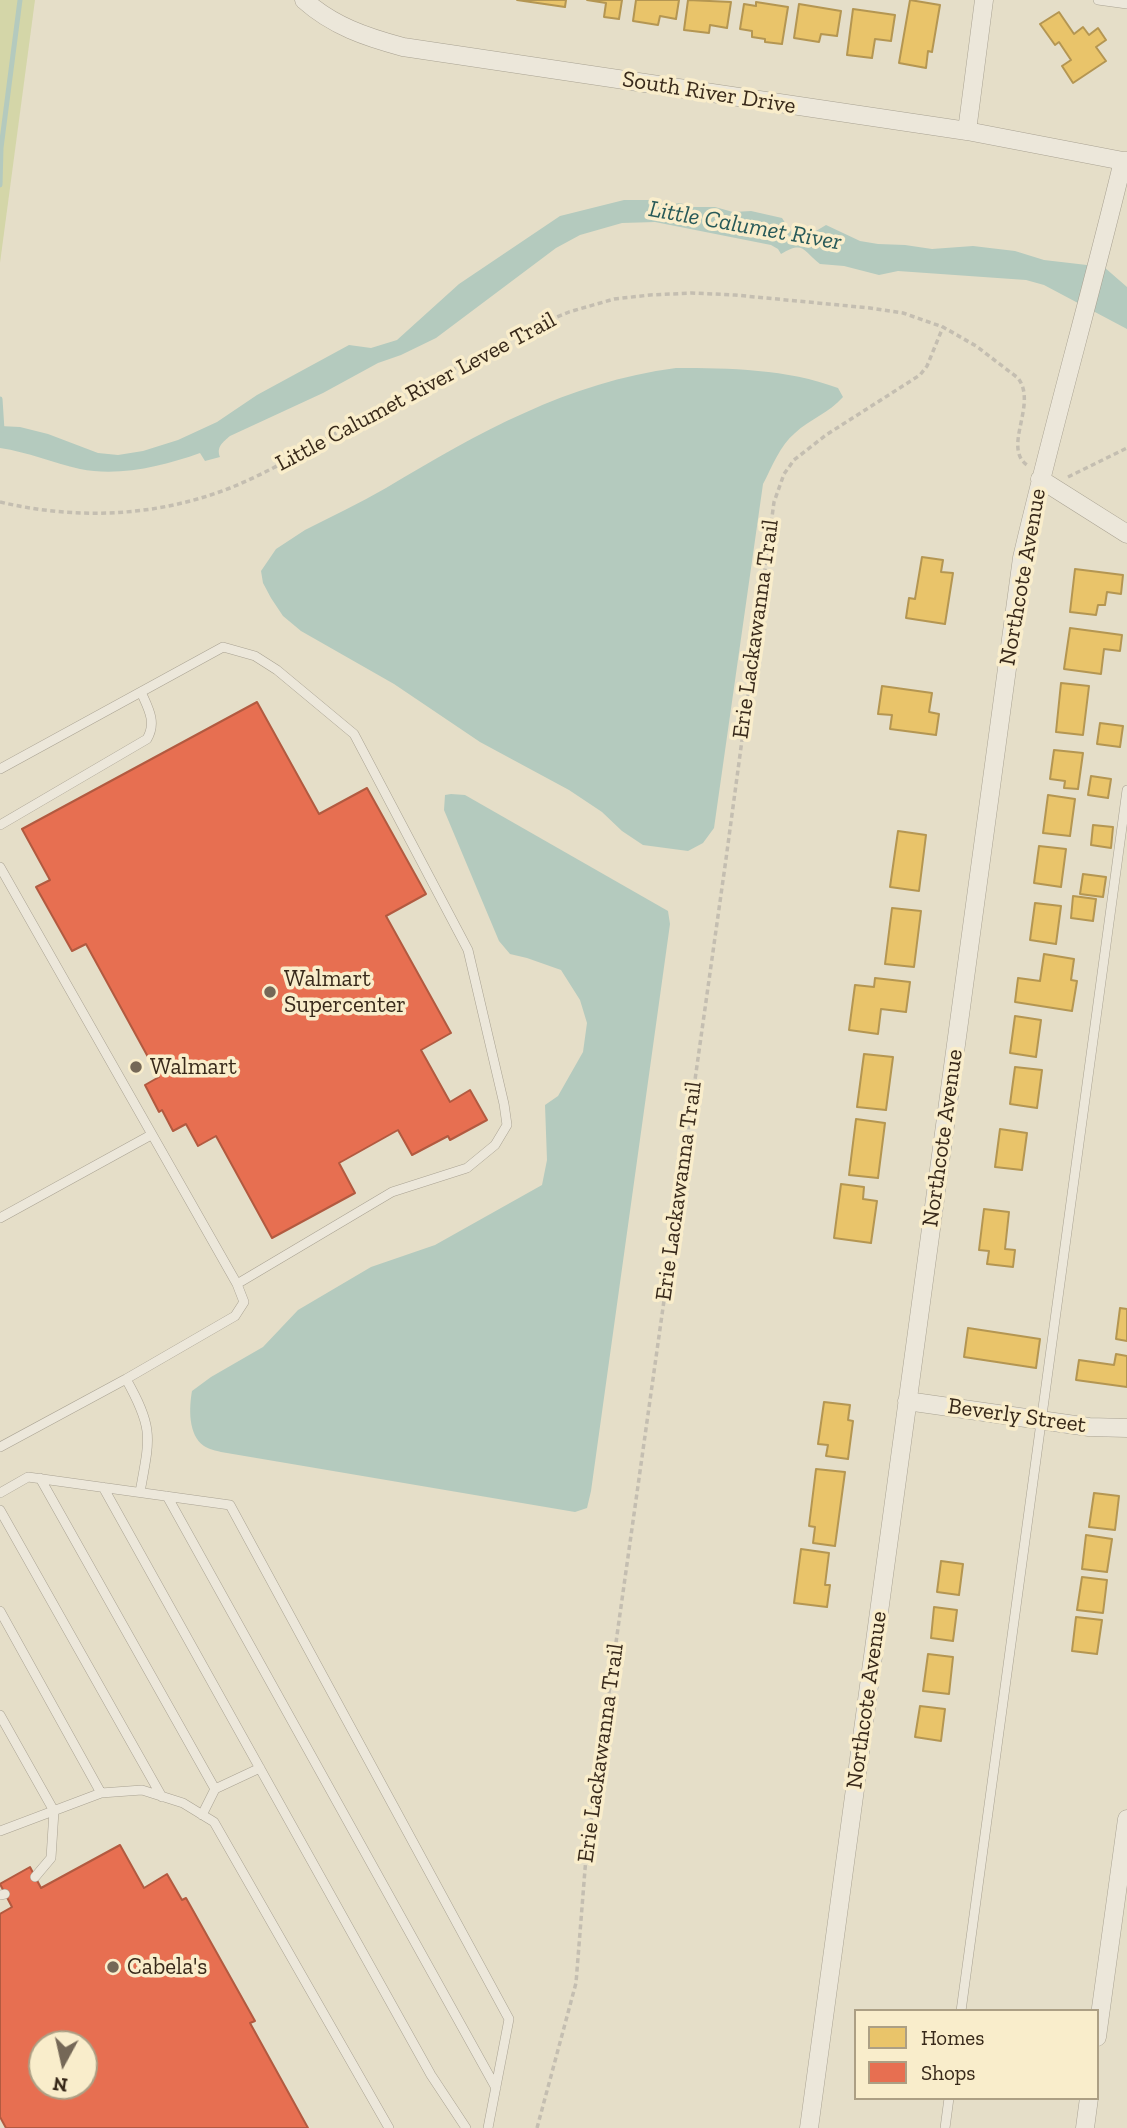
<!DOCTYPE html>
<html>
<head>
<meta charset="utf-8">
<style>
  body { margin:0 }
  #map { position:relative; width:1127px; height:2128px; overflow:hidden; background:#e5dec8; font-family:"Zilla Slab",serif }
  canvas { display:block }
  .legend { position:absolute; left:854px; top:2009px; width:245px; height:91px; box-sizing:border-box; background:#f9edcb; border:2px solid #ac9f84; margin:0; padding:9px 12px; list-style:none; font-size:21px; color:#38291a }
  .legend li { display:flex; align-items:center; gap:14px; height:35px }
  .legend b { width:35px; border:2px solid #ac9f84 }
  .north { position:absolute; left:28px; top:2030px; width:70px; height:70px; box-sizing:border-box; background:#f9edcb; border:2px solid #ac9f84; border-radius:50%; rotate:188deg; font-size:19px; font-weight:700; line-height:28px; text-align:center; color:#38291a }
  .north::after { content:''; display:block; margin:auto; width:24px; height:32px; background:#756857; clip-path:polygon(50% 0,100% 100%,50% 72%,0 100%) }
</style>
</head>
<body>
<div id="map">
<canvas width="1127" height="2128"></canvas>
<ul class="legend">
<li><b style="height:19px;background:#e9c46a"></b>Homes</li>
<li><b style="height:19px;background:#e76f51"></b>Shops</li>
</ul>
<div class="north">N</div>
</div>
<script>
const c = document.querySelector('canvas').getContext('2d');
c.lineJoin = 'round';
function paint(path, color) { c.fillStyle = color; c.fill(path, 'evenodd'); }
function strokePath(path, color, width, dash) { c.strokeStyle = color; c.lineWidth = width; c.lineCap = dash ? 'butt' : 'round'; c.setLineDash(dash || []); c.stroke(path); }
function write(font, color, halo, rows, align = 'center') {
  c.font = font + ' "Zilla Slab",serif'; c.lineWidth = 7; c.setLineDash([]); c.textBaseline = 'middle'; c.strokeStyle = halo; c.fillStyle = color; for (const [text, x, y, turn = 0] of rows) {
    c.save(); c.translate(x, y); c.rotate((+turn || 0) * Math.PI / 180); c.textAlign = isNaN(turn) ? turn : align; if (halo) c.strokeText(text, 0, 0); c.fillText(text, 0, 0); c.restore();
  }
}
paint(new Path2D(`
  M0,0h35l-35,263z`), '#d4d6a8');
paint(new Path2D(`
  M624,200h29l13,5 14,-2 13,4h22l18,5 18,-1 31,7 11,17 13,2 20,-12 34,16 18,3 27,1 27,4 41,-3 42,5 29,9 60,7 23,20v42l-83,-44 -18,-5 -128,-9 -19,4 -35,-9 -24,-2c-17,-13 -16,-24 -39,-10l-3,-5 -7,-4 -116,-23 -33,1 -42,12 -24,13 -120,90 -35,17 -23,8 -55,30 -93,43c-7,6 -14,11 -10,21l-15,4 -5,-8c-36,13 -81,24 -120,16 -27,-6 -52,-17 -80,-21v-22l20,1 28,7 50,19 20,2 25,-4 35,-11 39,-18 40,-27 92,-50 22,3 26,-8 62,-56 101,-68z
  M676,368c54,0 111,1 162,20l5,9c-14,16 -33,22 -48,36 -15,12 -23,34 -32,51l-49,344 -11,15 -15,8 -45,-6 -21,-14 -20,-19 -33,-22 -89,-48 -86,-58 -93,-53 -18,-15 -12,-18 -8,-15 -2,-12 15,-22 29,-19c27,-14 55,-27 81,-42 92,-55 182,-106 290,-120z
  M451,794l14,1 203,116 2,13 -79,567 -4,17 -12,4 -354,-60c-4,-1 -13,-3 -17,-6 -16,-11 -15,-38 -12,-55l19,-14 52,-30 35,-37 73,-43 64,-22 107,-60 5,-25 -2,-55 13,-9 25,-44 4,-29 -7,-23 -19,-30 -34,-12 -17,-4 -11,-13 -55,-131 1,-15z`), '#b4cabe');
const homes = new Path2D(`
  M517,0h49l-1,7z
  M587,0h35l-3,19 -15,-2 2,-14z
  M636,0h43l-3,19 -16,-3 -2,9 -25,-4z
  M688,0l43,2 -4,26 -17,-3 -1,8 -25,-3z
  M910,0l30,5 -8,47 -4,-1 -2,17 -27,-5z
  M756,2l32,5 -6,37 -17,-2v-3l-13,-2v-6l-12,-2 4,-25 12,2z
  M799,4l42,7 -4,25 -16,-2 -2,8 -25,-4z
  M853,9l42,6 -4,26 -16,-2 -3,19 -25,-3z
  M1059,12l15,22 9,-7 6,8 9,-7 8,12 -10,7 10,14 -33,22 -11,-17 9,-6 -12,-18 -4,3 -15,-21z
  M922,557l21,3 -2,12 12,1 -8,51 -39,-6 3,-20 6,1z
  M1075,569l48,6 -2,19 -14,-2 -2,13h-7l-2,10 -26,-3z
  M1070,628l52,7 -2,16 -16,-2 -3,25 -37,-5z
  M1061,683l28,3 -6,49 -27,-3z
  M882,686l50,7 -3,19 10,2 -3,21 -46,-6 2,-14 -14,-1z
  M1100,723l23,3 -3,21 -23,-3z
  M1054,750l29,3 -5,36 -14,-1 1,-7 -15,-2z
  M1091,776l20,3 -3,19 -20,-3z
  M1048,795l27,4 -5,37 -27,-3z
  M1093,825l20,2 -2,21 -20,-3z
  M898,831l28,4 -7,56 -29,-4z
  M1039,846l27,3 -5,38 -27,-4z
  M1083,874l23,3 -3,20 -23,-3z
  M1073,896l23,3 -3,22 -22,-3z
  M1035,903l26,3 -5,38 -26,-4z
  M892,908l29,3 -7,56 -29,-3z
  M1044,954l30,5 -3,21 6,1 -5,30 -57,-9 3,-24 22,3z
  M875,978l35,4 -4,30 -25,-3 -3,25 -29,-4 6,-45 19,2z
  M1015,1016l26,4 -5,37 -26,-4z
  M864,1054l29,3 -7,53 -29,-3z
  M1015,1067l27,3 -5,38 -27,-4z
  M856,1119l29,4 -7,55 -29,-3z
  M1000,1129l27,4 -5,37 -27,-3z
  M841,1184l23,3 -1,12 14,2 -6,42 -37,-5z
  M984,1209l25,3 -4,37 10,1 -2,17 -26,-3 2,-13 -10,-1z
  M1120,1308l7,1v32l-11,-2z
  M968,1328l72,11 -4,29 -72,-11z
  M1116,1354l11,2v31l-51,-7 3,-20 35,5z
  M824,1402l26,3 -2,15 5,1 -5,38 -22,-3 2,-11 -10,-1z
  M816,1469l29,3 -10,74 -22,-3 2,-16 -6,-1z
  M1094,1493l25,3 -4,34 -26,-3z
  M1086,1535l26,4 -5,33 -25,-3z
  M801,1549l28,4 -4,32h5l-3,22 -33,-4z
  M941,1561l22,3 -4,31 -22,-3z
  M1082,1577l25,3 -4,33 -26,-3z
  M934,1607l23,3 -4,31 -22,-3z
  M1076,1617l26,3 -5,34 -25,-3z
  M928,1654l25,3 -4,37 -26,-3z
  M920,1706l25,3 -4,32 -26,-4z`);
paint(homes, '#e9c46a');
strokePath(homes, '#b49652', 2);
const shops = new Path2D(`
  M257,702l62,112 48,-26 59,106 -40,22 65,117 -30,17 29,52 20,-12 17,30 -37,20 -2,-4 -36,19 -14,-25 -59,33 16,30 -83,45 -56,-102 -18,10 -12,-22 -13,7 -11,-21 -3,2 -14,-27 14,-8 -73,-133 -14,7 -36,-64 14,-7 -28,-51z
  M120,1845l24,43 23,-14 15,26 4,-2 69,123 -5,2 58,105h-302l-6,-11v-203l12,-7 -12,-23 30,-17 11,21zM42,2044h42v42h-42z`);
paint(shops, '#e76f51');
strokePath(shops, '#b25a40', 2);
strokePath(new Path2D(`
  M0,185l1,-37 19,-148
  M0,399l2,31`), '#b4cabe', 5);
const service = new Path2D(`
  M1098,0l29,4
  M0,769l223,-122 32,9 22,14 77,64 114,216 36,154 3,21 -12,20 -28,23 -75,24 -155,92
  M0,825l147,-86c10,-17 1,-31 -6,-47
  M0,867l237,417 7,18 -9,14 -109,63 -126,68
  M0,1218l151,-83
  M126,1379c28,50 24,58 14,113
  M40,1478l175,311
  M103,1487l328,588 35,53
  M0,1493l28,-16 202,28 279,514 -21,109
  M167,1496l329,592
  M0,1510l162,287
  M0,1611l101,182
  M0,1715l54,96 -3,47 -16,19
  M202,1815l13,-26 45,-21
  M0,1831l101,-38 41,-3 41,13 31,19 175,306
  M0,1895l5,-1
  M961,2011l166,-1221
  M945,2128l4,-30`);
const minor = new Path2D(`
  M304,0c29,26 62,37 99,47l564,84 156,30
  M967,131l17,-131
  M1040,479l87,55
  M907,1401l182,26 38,1
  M1097,2037l30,-218
  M809,2128l213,-1570c31,-133 69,-264 101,-397h4
  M1085,2128l4,-30`);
strokePath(service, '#a9a292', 10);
strokePath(minor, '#a9a292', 19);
strokePath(new Path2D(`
  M1068,477l59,-29
  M0,502c76,18 156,15 230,-14 40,-16 79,-40 117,-61 63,-34 125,-68 188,-101l34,-14 45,-13 36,-4 42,-2 43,2 135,13 33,5 40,14 33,19 42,32c20,26 -16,69 9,87
  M537,2128l39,-145 10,-126 8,-58 132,-940 48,-357 10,-28 10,-14 32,-25 94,-60 7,-9 16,-39`), '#c4beb1', 3.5, [5, 3.5]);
strokePath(service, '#ece7da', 9);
strokePath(minor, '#ece7da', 18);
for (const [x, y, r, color] of [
  [270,992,7,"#756857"],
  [136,1067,7,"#756857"],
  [113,1967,7,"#756857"]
]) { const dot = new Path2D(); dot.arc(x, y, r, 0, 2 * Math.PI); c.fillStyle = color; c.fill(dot); strokePath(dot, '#f9edcb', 2.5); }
write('23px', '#38291a', '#f9edcb', [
  ["South River Drive",709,93,9],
  ["Little Calumet River Levee Trail",416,392,-28],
  ["Northcote Avenue",1023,577,-80],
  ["Erie Lackawanna Trail",756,629,-82],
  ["Northcote Avenue",943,1138,-82],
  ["Erie Lackawanna Trail",679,1191,-82],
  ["Beverly Street",1017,1416,8],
  ["Northcote Avenue",867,1700,-82],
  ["Erie Lackawanna Trail",601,1753,-82]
]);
write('23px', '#38291a', '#f9edcb', [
  ["Walmart",284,979],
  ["Supercenter",284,1005],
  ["Walmart",150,1067],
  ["Cabela's",127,1967]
], 'left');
write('italic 24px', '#275958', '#f9edcb', [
  ["Little Calumet River",745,226,10]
]);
</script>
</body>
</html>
